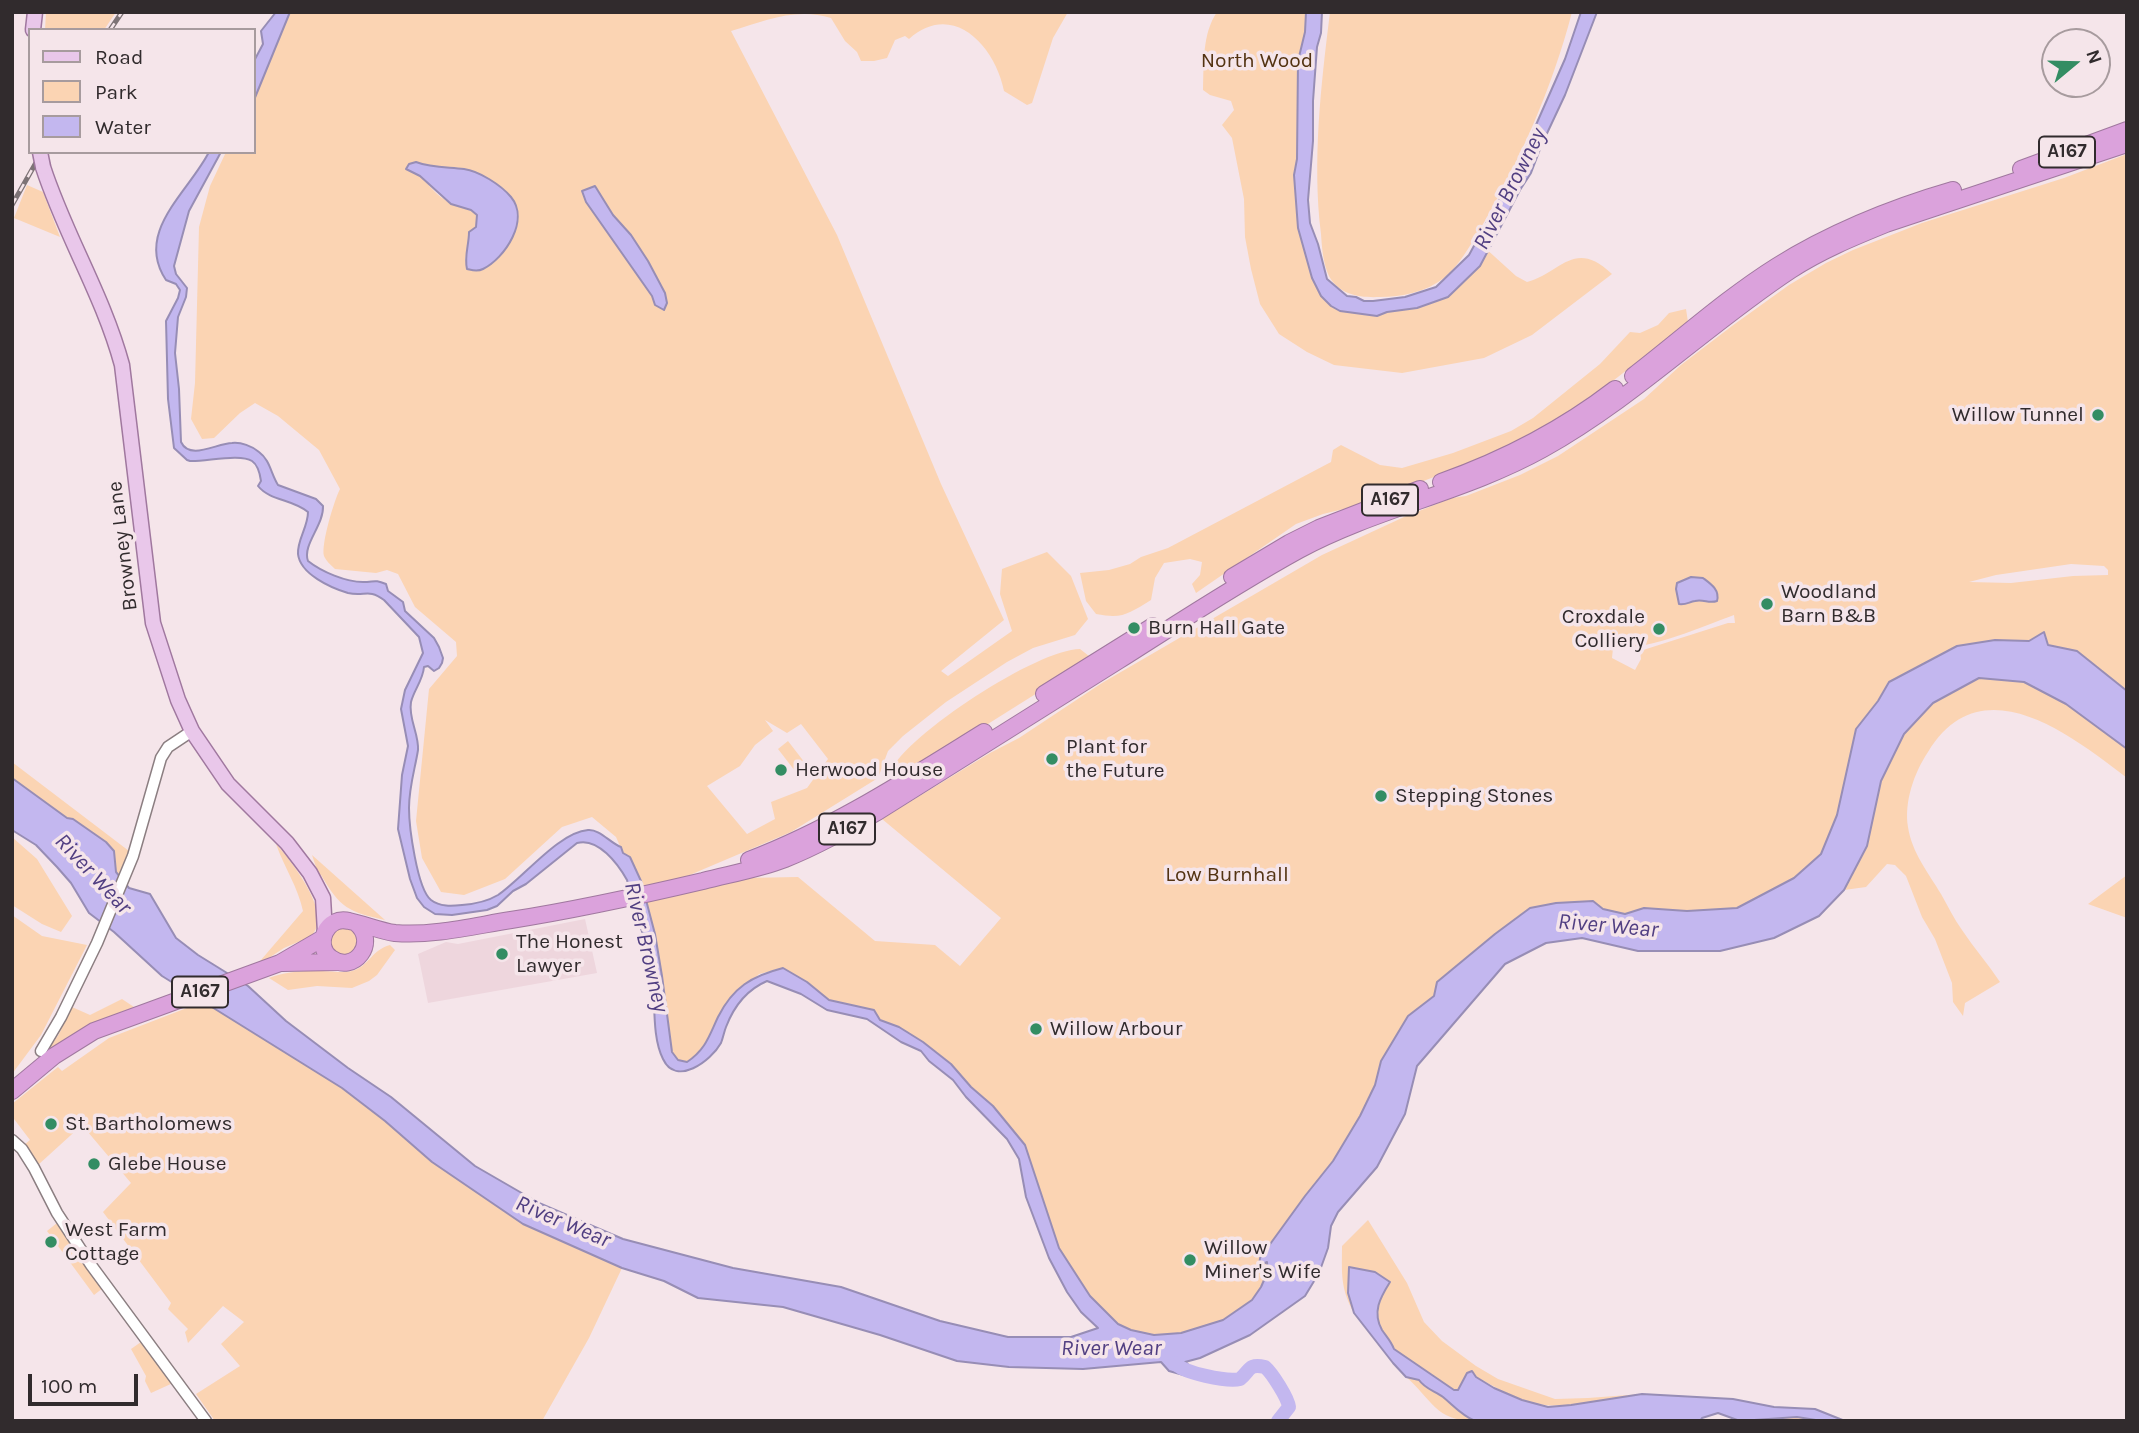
<!DOCTYPE html>
<html>
<head>
<meta charset="utf-8">
<style>
  body { margin:0 }
  #map { position:relative; width:2139px; height:1433px; overflow:hidden; background:#f5e5ea; font-family:Karla,sans-serif }
  canvas { display:block }
  .frame { position:absolute; inset:0; border:14px solid #312b2d; pointer-events:none }
  .legend { position:absolute; left:28px; top:28px; width:228px; height:126px; box-sizing:border-box; background:#f5e5ea; border:2px solid #a79b9e; margin:0; padding:9px 12px; list-style:none; font-size:21px; color:#312b2d }
  .legend li { display:flex; align-items:center; gap:14px; height:35px }
  .legend b { width:35px; border:2px solid #a79b9e }
  .north { position:absolute; left:2041px; top:28px; width:70px; height:70px; box-sizing:border-box; background:#f5e5ea; border:2px solid #a79b9e; border-radius:50%; rotate:71deg; font-size:19px; font-weight:700; line-height:28px; text-align:center; color:#312b2d }
  .north::after { content:''; display:block; margin:auto; width:24px; height:32px; background:#338d63; clip-path:polygon(50% 0,100% 100%,50% 72%,0 100%) }
  .scale { position:absolute; left:28px; top:1374px; width:110px; height:32px; box-sizing:border-box; border:4px solid #312b2d; border-top:0; padding-left:9px; font-size:21px; line-height:24px; white-space:nowrap; color:#312b2d; -webkit-text-stroke:5px #f5e5ea; paint-order:stroke }
</style>
</head>
<body>
<div id="map">
<canvas width="2139" height="1433"></canvas>
<div class="frame"></div>
<ul class="legend">
<li><b style="height:9px;background:#e9c7ea"></b>Road</li>
<li><b style="height:19px;background:#fbd4b3"></b>Park</li>
<li><b style="height:19px;background:#c3b7ef"></b>Water</li>
</ul>
<div class="north">N</div>
<div class="scale">100 m</div>
</div>
<script>
const c = document.querySelector('canvas').getContext('2d');
c.lineJoin = 'round';
function paint(path, color) { c.fillStyle = color; c.fill(path, 'evenodd'); }
function strokePath(path, color, width, dash) { c.strokeStyle = color; c.lineWidth = width; c.lineCap = dash ? 'butt' : 'round'; c.setLineDash(dash || []); c.stroke(path); }
function write(font, color, halo, rows, align = 'center') {
  c.font = font + ' Karla,sans-serif'; c.lineWidth = 7; c.setLineDash([]); c.textBaseline = 'middle'; c.strokeStyle = halo; c.fillStyle = color; for (const [text, x, y, turn = 0] of rows) {
    c.save(); c.translate(x, y); c.rotate((+turn || 0) * Math.PI / 180); c.textAlign = isNaN(turn) ? turn : align; if (halo) c.strokeText(text, 0, 0); c.fillText(text, 0, 0); c.restore();
  }
}
paint(new Path2D(`
  M585,919l12,54 -169,30 -10,-49 28,-12 12,2z`), '#eed6dd');
paint(new Path2D(`
  M46,12h70l-12,18h-59z
  M290,12h778l-15,26 -20,62 -1,3 -5,2 -23,-14c-9,-45 -51,-91 -95,-52l-4,-3 -10,4 -8,18 -13,3h-13l-4,-9 -12,-11 -14,-23c-35,-11 -67,3 -100,13l106,204 104,249 63,136 -63,51 7,5 64,-45 -12,-37 2,-25 45,-17 24,24 17,43 -13,16 -42,13 -26,14 -61,40 -43,34 -15,15 -10,27 -87,54 -113,48 -35,7 -13,-30 -7,-4 -7,-16 -24,-20 -30,10 -57,52 -41,16 -23,-3 -19,-34 -6,-37 13,-132 28,-33 -1,-14 -41,-35 -17,-33 -11,-4 -11,3 -41,-4c-4,-4 -9,-8 -11,-13 -3,-12 10,-55 16,-67l-21,-39 -41,-34 -23,-13 -15,10 -26,25 -12,1 -11,-20 4,-36 4,-156 11,-41 16,-34h28v-52zM416,162c17,6 33,4 50,7 12,3 21,10 31,16l9,62 -24,22 -17,-9 4,-18v-10l7,-5 2,-12c-9,-7 -17,-6 -26,-11 -16,-8 -31,-25 -36,-42zM595,186l18,29 18,20 17,26 17,32 -10,12 -3,-9 -66,-94zM765,720l22,13 14,-9 27,35 -21,29 -36,14 4,17 -28,15 -40,-48 33,-20 15,-21 18,-14z
  M1217,12h97l-14,189 20,78 35,27 79,-11 50,-48 32,29 11,6c34,-9 47,-44 85,-8l-80,61 -48,23 -82,15 -68,-8 -27,-13 -28,-18 -19,-30 -9,-35 -6,-32 -1,-38 -12,-61 -10,-13 12,-15 -3,-9 -21,-6 -7,-5c1,-26 -1,-56 14,-78z
  M1330,12h242c-19,74 -54,154 -93,219 -10,16 -20,35 -35,47 -18,14 -43,19 -64,19 -19,1 -41,-2 -51,-21 -6,-13 -7,-28 -8,-42 -9,-73 0,-149 9,-222z
  M2127,154v537l-50,-40 -48,-10 -34,-1 -38,6 -69,36 -10,18 -22,29 -19,86 -16,39 -27,24 -57,30 -50,3 -43,-3 -18,6 -23,-5 -10,-8 -37,2 -26,5 -35,26 -61,62 -26,20 -27,45 -6,24 -15,31 -27,45 -28,35 -45,69 7,-3 1,9 -7,16 -9,13 -29,20 -42,13 -27,2 -23,-5 -13,-6 -28,-28 -31,-48 -34,-103 -32,-39 -22,-19 -20,-23 -28,-22 -24,-15 -19,-7 -6,-10 -45,-10 -22,-18 -24,-14 -24,6 -40,41 -9,21 -10,17 -13,9 -9,-2 -6,-8 -10,-76 -16,-75 98,-23 54,-1 77,64 60,4 25,21 41,-48 -119,-99 108,-66 29,-15 83,-55 220,-128 82,-38 48,-19 14,-2 54,-21 38,-19 86,-57 37,-34 51,-39 57,-41 37,-22 27,-13 69,-27 142,-45zM2071,564l33,2 4,4v5l-35,1 -62,7 -42,-1 27,-7zM1734,615l1,8h-7l-88,28 1,8 -6,11 -23,-12 1,-10c37,2 85,-20 121,-33z
  M27,185l16,7 17,45 -46,-19z
  M1686,309l2,13 -79,62 -70,47 -31,18 -148,56 -37,9 -27,10 -100,69 -4,-9 8,-9 2,-13 -12,-3 -26,4 -9,15 -4,22c-23,14 -28,19 -55,14l-10,-13 -6,-28 29,-3 21,-6 11,-7 27,-9 163,-86 2,-12 8,-5 39,20 22,3 51,-15 58,-22 22,-13 67,-54 30,-32 10,1 18,-8 11,-12z
  M1080,649l9,7 -4,7 -137,86 -55,30 -3,-7c17,-38 148,-123 190,-123z
  M1979,678l45,4 42,22 61,45v29c-56,-43 -146,-114 -199,-26 -14,21 -24,50 -20,75 4,26 20,45 33,67 7,12 13,25 21,36 12,18 26,34 38,52l-35,21 -2,13 -10,-14 -1,-19 -17,-44 -13,-22 -16,-41 -11,-11 -8,-1 -21,23 -22,3 23,-44 14,-65 23,-47 29,-31z
  M788,741l17,22 -10,8 -17,-22z
  M12,762l117,89 -11,24 -3,-3 -1,-21 -41,-32 -6,-1 -55,-40z
  M12,837l25,22 35,57 -11,16 -19,-8 -30,-19z
  M276,844c15,16 48,60 41,82 -1,4 -4,7 -5,10l-28,12 -29,19 48,-56c-5,-24 -19,-44 -27,-67z
  M312,855l73,65c-36,-8 -45,-12 -64,-45l-2,1z
  M2127,875v43l-39,-14z
  M12,915l30,21 45,9 -46,90 -29,39z
  M345,925l14,8 -3,20 -16,4 -11,-12 5,-15z
  M390,945l5,5 -18,25 -8,6 -17,7 -35,-2 -29,4 -19,-12c15,-6 36,-8 53,-7 11,0 23,3 33,-1 15,-6 17,-20 35,-25z
  M122,999l12,8c-32,12 -60,26 -88,46l13,-19 13,-27 18,8z
  M205,1001l137,87 43,33 47,41 91,62 99,44 -33,70 -47,83h-327l-19,-27 44,-28 -19,-22 23,-22 -21,-16 -35,37 -3,-11 3,-3 -20,-20 3,-6 -68,-91 28,-29 -49,-58 -44,40 -14,-20 6,-5 -16,-21 -2,1v-16l46,-37 4,4 47,-33z
  M1368,1220l39,63 17,39 18,19 34,25 22,13 57,20 33,-1 54,-4c-39,5 -85,20 -122,5 -19,-7 -35,-19 -53,-26l-9,17h-5l-59,-41c-3,-8 -8,-13 -12,-19 -10,-19 -1,-32 7,-48l-41,11 6,20c-14,-25 -12,-40 -12,-67z
  M57,1223l46,65 -9,7 -47,-64z
  M141,1342l32,41 -22,10 -6,-12 1,-5 -15,-27z
  M1406,1377l13,3c6,9 16,11 24,17 11,9 18,18 32,24 -40,0 -43,-22 -69,-44z
  M1797,1417l25,4h-73l17,-3z`), '#fbd4b3');
const water = new Path2D(`
  M276,12h14l-36,88v-39l9,-17 -2,-13z
  M1306,12h16l-1,21 -4,14 -4,54v40l-5,59 2,23 8,21 9,35 20,17 9,1 8,4h9l32,-4 31,-10 33,-32 45,-83 14,-29 37,-84 16,-47h16l-32,83 -23,49 -11,29 -11,17 -40,76 -32,31 -31,11 -30,4 -10,4 -37,-5 -9,-5 -10,-10 -9,-18 -14,-50 -4,-53 3,-16 1,-98 7,-29z
  M209,152h12l-32,59 -15,55 2,8 11,14 -1,9 -8,20 -3,36 4,36 2,53c9,19 36,1 51,1 9,-1 20,3 27,9 11,8 12,22 19,33l38,14 7,7c1,19 -21,39 -15,55 14,11 38,21 55,21 12,0 11,-3 23,2l2,7 15,11 2,9 29,27 5,9 4,11 -1,5 -3,5 -5,3 -6,-5 -4,1c-1,13 -10,23 -13,35 -3,16 8,32 7,48 -3,19 -9,37 -9,58 0,18 8,81 22,92 9,7 21,6 31,5 13,-1 26,-4 36,-10 25,-17 61,-63 90,-65 12,-1 22,13 33,17l2,6 7,4 11,24 14,53 7,42 10,76 6,8 9,2c19,-13 22,-26 31,-45 15,-30 34,-41 65,-49l24,14 22,18 45,10 6,10 19,7 24,15 28,22 20,23 22,19 32,39 34,103 31,48 28,28 13,6 23,5 27,-2 42,-13 29,-20 9,-13 7,-16 -1,-9 -8,4 1,-8 45,-62 28,-35 27,-45 15,-31 6,-24 27,-45 26,-20 3,-14 58,-48 35,-26 26,-5 37,-2 10,8 22,5 19,-6 43,3 50,-3 57,-30 27,-24 16,-39 19,-86 22,-28 11,-19 68,-36 38,-6 34,1 15,-9 4,13 29,6 50,40v58l-61,-45 -42,-22 -45,-4 -46,25 -29,31 -23,47 -14,65 -23,44 -25,26 -45,22 -54,13h-82l-56,-13 -36,5 -41,21 -88,102 -12,48 -28,53 -39,45 -7,14 -3,22 -9,25 -14,23 -55,39 -50,23 -15,4 9,7 -7,7 -18,-5 -8,-9 -78,7 -74,-2 -52,-6 -77,-26 -97,-28 -85,-9 -34,-17 -42,-13 -99,-44 -91,-62 -47,-41 -43,-33 -180,-112 -48,-44 -25,-19 -18,-30 -14,-16 -21,-22 -24,-15v-52l55,40 6,1 33,23 8,9 2,21 13,16 21,6 26,44 22,17 50,31 38,35 62,47 43,29 84,69 64,37 84,36 110,29 108,19 99,34 68,16h63l27,-9 -17,-16 -14,-20 -18,-34 -23,-61 -7,-38 -12,-20 -41,-42 -13,-17 -24,-19 -8,-10 -20,-9 -34,-23 -40,-9 -26,-16 -34,-13c-21,9 -33,25 -41,46 -2,5 -3,11 -5,16 -10,18 -45,44 -58,16 -12,-24 -7,-60 -11,-85 -5,-32 -17,-63 -25,-94 -9,-16 -29,-43 -50,-37l-51,41 -13,7 -16,15 -10,4 -35,5 -17,-1 -11,-7 -7,-9 -7,-19 -12,-50 4,-54 6,-29 -7,-37 4,-19 18,-37 -4,-16 -35,-37c-16,-12 -19,-3 -36,-7 -17,-5 -48,-19 -50,-39 -1,-14 10,-27 10,-42 -15,-13 -38,-11 -50,-26l3,-5c-1,-7 -3,-16 -9,-20 -12,-8 -47,1 -62,0l-3,-1 -13,-12 -6,-49 -2,-78 12,-23 2,-8 -4,-6 -10,-4c-32,-48 22,-87 43,-128z
  M416,162c16,6 32,5 48,7 15,2 37,16 47,28 19,23 -6,61 -28,72 -6,3 -11,1 -16,0 -3,-13 2,-24 2,-37l7,-5 1,-12 -6,-5 -20,-6 -31,-28 -14,-7 3,-5z
  M595,186l18,29 18,20 17,26 17,32 2,10 -3,7 -9,-5 -3,-9 -66,-94 -4,-11z
  M1691,577l12,1c8,6 17,12 14,23 -8,3 -13,-2 -22,0 -6,1 -9,4 -16,3l-3,-15 1,-6z
  M1349,1267l26,5 15,10c-10,16 -18,30 -8,48 4,6 9,11 12,19l60,41h4l9,-17 5,-2 4,6 18,11 28,12 26,7 23,-2 71,-11 91,5 41,8 41,2 30,12h-23l-25,-4 -57,4 -22,-8 -16,5 -2,3h-225c-14,-6 -21,-15 -32,-24 -8,-6 -18,-8 -24,-17l-13,-3 -13,-14 -39,-50 -6,-20z`);
paint(water, '#c3b7ef');
strokePath(water, '#978db5', 2);
strokePath(new Path2D(`
  M1175,1363c7,10 53,19 65,16 10,-8 8,-16 25,-12 7,6 23,31 24,40l-11,14`), '#c3b7ef', 14);
const minor = new Path2D(`
  M41,1051l20,-34 36,-74 36,-87 28,-98 7,-11 24,-16
  M12,1140l10,9 12,19 23,45 34,52 115,156`);
const major = new Path2D(`
  M33,30l2,-18
  M43,167c22,68 60,128 79,198l31,258 25,77 14,31 36,53 59,59 23,30 13,25 2,34`);
const highway = new Path2D(`
  M2021,169l106,-39
  M1633,376c48,-37 93,-78 144,-110 55,-34 114,-58 176,-76
  M1441,482c62,-22 122,-53 174,-93
  M1232,577l57,-34 30,-15 101,-39
  M1044,694l109,-68
  M749,860c84,-32 159,-81 235,-128
  M356,923c23,19 -2,52 -25,35 -18,-13 -4,-43 18,-37 15,3 31,10 46,12 39,3 78,-7 116,-13 64,-10 128,-24 192,-39 27,-7 56,-12 82,-22 33,-13 64,-31 94,-48 80,-51 160,-100 239,-150 60,-38 119,-77 181,-111 78,-42 167,-58 244,-101 90,-50 163,-123 248,-179 29,-19 63,-33 95,-46l241,-80
  M282,963l56,-1
  M12,1091l42,-35 40,-25 186,-68 43,-25`);
strokePath(minor, '#8b7e81', 13);
strokePath(major, '#a0789f', 17);
strokePath(highway, '#a0789f', 18);
strokePath(minor, '#fff', 10);
strokePath(major, '#e9c7ea', 14);
strokePath(highway, '#dba2dc', 16);
const rail = new Path2D(`
  M110,30l12,-18
  M12,205l30,-53`);
strokePath(rail, '#7d7376', 5);
strokePath(rail, '#f5e5ea', 2.5, [8]);
const majorBridge = new Path2D(`
  M40,152l3,15`);
strokePath(majorBridge, '#a0789f', 17, []);
strokePath(majorBridge, '#e9c7ea', 14);
for (const [x, y, r, color] of [
  [2098,415,7,"#338d63"],
  [1767,604,7,"#338d63"],
  [1134,628,7,"#338d63"],
  [1659,629,7,"#338d63"],
  [1052,759,7,"#338d63"],
  [781,770,7,"#338d63"],
  [1381,796,7,"#338d63"],
  [502,954,7,"#338d63"],
  [1036,1029,7,"#338d63"],
  [51,1124,7,"#338d63"],
  [94,1164,7,"#338d63"],
  [51,1242,7,"#338d63"],
  [1190,1260,7,"#338d63"]
]) { const dot = new Path2D(); dot.arc(x, y, r, 0, 2 * Math.PI); c.fillStyle = color; c.fill(dot); strokePath(dot, '#f5e5ea', 2.5); }
for (const [x, y, w] of [
  [2067,152,56],
  [1390,500,56],
  [847,829,56],
  [200,992,56]
]) { const box = new Path2D(); box.roundRect(x - w / 2, y - 15.5, w, 31, 5); c.fillStyle = '#f5e5ea'; c.fill(box); strokePath(box, '#312b2d', 2); }
write('bold 19px', '#312b2d', null, [
  ["A167",2067,152],
  ["A167",1390,500],
  ["A167",847,829],
  ["A167",200,992]
]);
write('21px', '#533312', '#f5e5ea', [
  ["North Wood",1257,61],
  ["Low Burnhall",1227,875]
]);
write('21px', '#312b2d', '#f5e5ea', [
  ["Willow Tunnel",2084,415,"right"],
  ["Woodland",1781,592],
  ["Barn B&B",1781,616],
  ["Croxdale",1645,617,"right"],
  ["Colliery",1645,641,"right"],
  ["Burn Hall Gate",1148,628],
  ["Plant for",1066,747],
  ["the Future",1066,771],
  ["Herwood House",795,770],
  ["Stepping Stones",1395,796],
  ["The Honest",516,942],
  ["Lawyer",516,966],
  ["Willow Arbour",1050,1029],
  ["St. Bartholomews",65,1124],
  ["Glebe House",108,1164],
  ["West Farm",65,1230],
  ["Cottage",65,1254],
  ["Willow",1204,1248],
  ["Miner's Wife",1204,1272]
], 'left');
write('21px', '#312b2d', '#f5e5ea', [
  ["Browney Lane",123,546,-97]
]);
write('italic 23px', '#513f82', '#f5e5ea', [
  ["River Browney",1510,189,-63],
  ["River Wear",93,874,47],
  ["River Wear",1608,926,5],
  ["River Browney",646,947,77],
  ["River Wear",563,1222,23],
  ["River Wear",1111,1348]
]);
</script>
</body>
</html>
